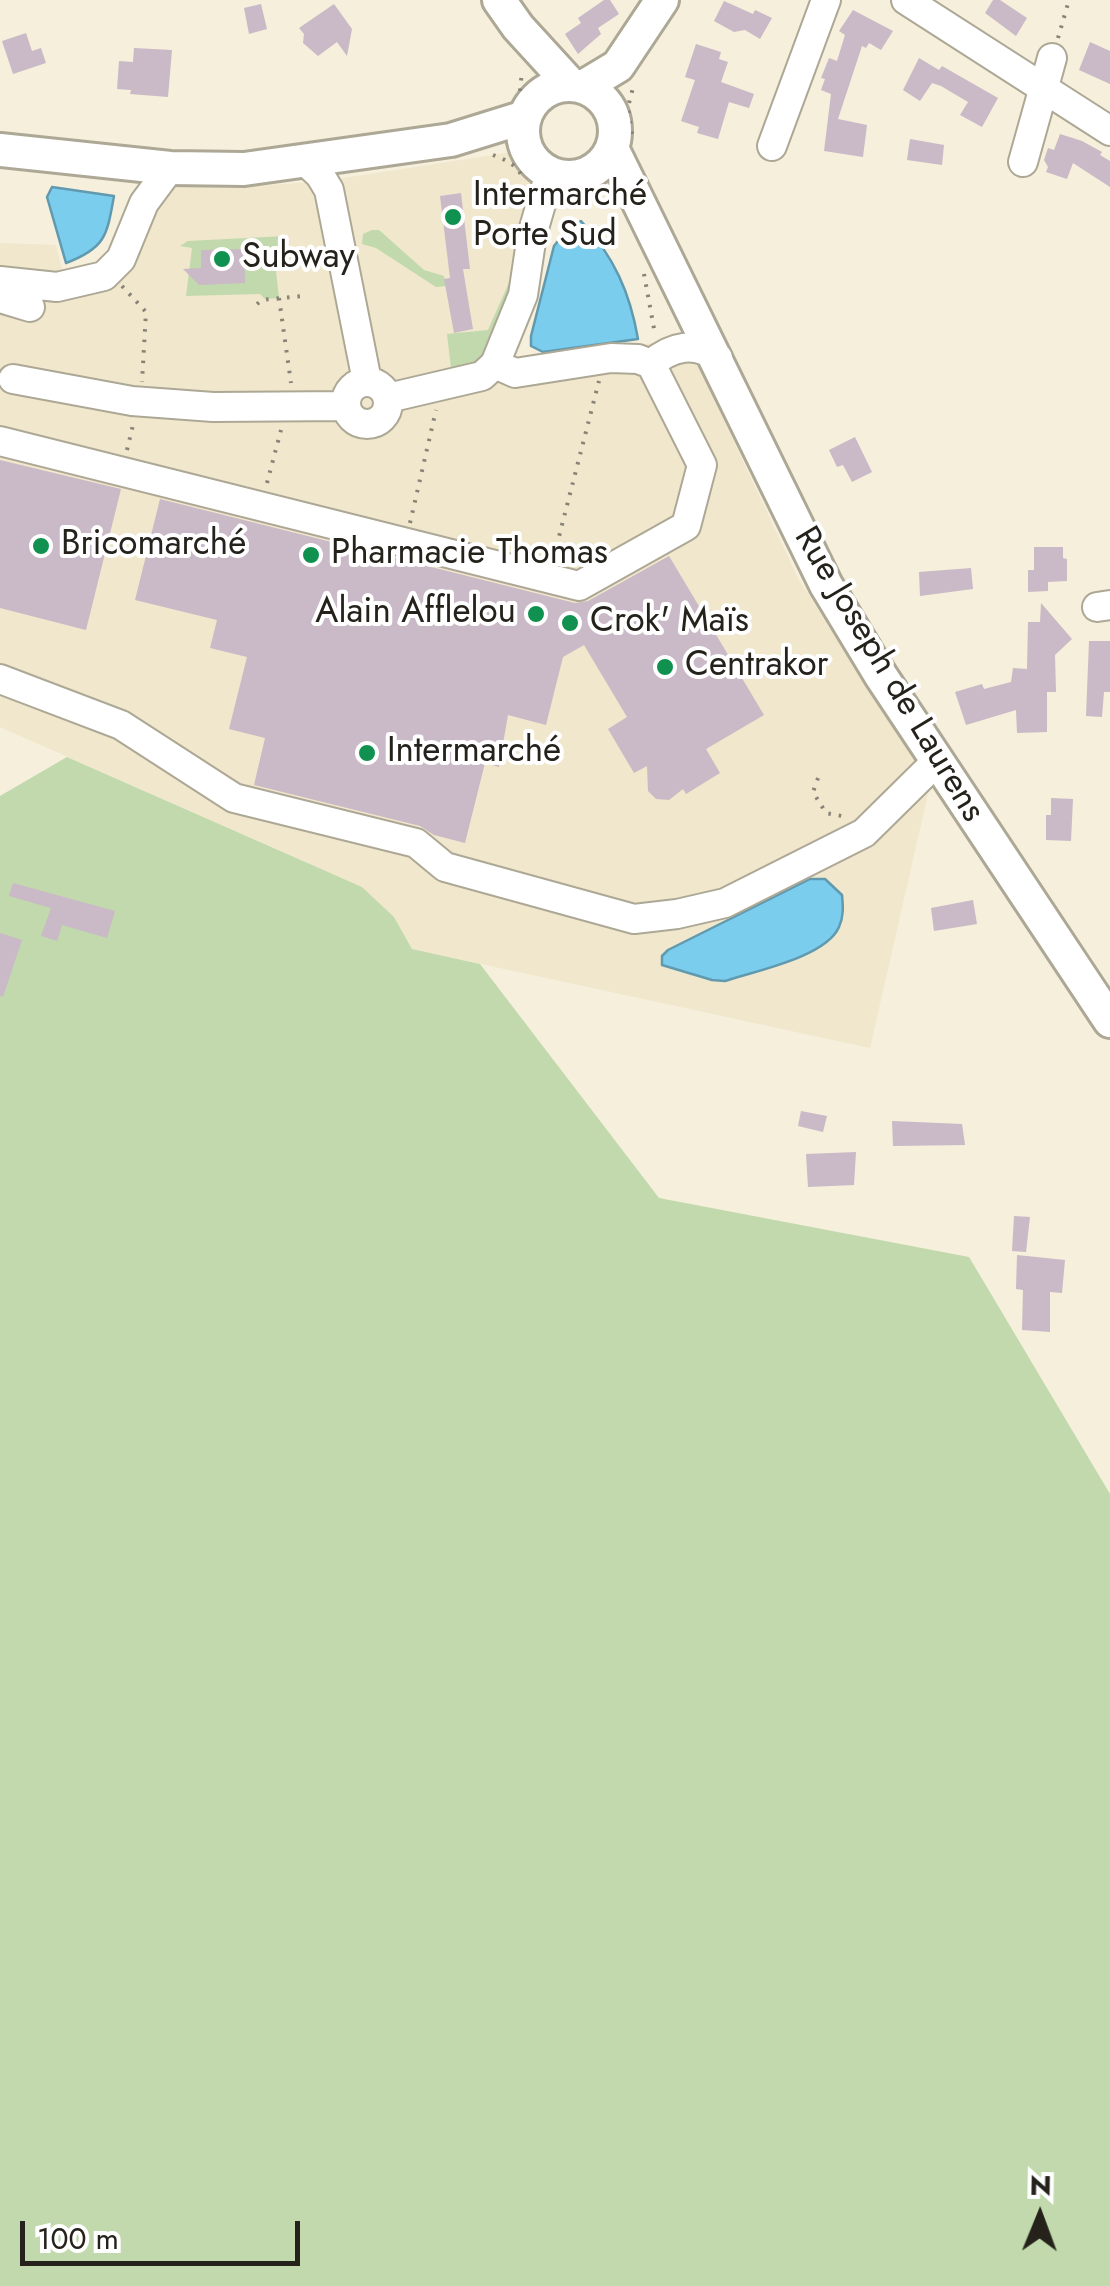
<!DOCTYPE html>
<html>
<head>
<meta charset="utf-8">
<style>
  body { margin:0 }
  #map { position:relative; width:1110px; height:2286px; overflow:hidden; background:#f5efdc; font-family:Jost,sans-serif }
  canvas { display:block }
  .north { position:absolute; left:990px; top:2166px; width:100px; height:100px; -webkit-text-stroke:8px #fff; paint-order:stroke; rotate:1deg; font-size:28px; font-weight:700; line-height:40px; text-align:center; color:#24221b }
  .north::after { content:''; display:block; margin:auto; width:35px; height:45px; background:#24221b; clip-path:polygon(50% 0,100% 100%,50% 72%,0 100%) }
  .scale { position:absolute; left:20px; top:2221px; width:280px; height:45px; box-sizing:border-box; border:5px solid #24221b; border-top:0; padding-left:12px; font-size:30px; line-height:35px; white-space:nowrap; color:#24221b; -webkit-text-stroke:8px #fff; paint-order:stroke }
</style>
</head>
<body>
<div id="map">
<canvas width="1110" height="2286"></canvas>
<div class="north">N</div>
<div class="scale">100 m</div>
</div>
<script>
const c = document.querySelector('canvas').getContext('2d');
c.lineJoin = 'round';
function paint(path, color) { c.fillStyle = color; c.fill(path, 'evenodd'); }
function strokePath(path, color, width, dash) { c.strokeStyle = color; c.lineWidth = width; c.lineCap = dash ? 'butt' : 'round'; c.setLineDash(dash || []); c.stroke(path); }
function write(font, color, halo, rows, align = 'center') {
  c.font = font + ' Jost,sans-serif'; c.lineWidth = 8; c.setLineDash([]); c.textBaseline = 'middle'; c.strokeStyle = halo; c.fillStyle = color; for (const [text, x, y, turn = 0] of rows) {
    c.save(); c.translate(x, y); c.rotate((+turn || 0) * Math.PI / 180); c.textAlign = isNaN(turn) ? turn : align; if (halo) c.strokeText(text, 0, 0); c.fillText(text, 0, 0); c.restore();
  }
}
paint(new Path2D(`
  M513,152l15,15 5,22 -20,167 4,4 97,-15 51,-2 20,-5 114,242 131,205 -60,263 -458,-99 -18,-32 -32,-30 -362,-160v-484l56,2 7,29 33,-9 18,-18 29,-64 88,5 93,-7z`), '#f0e7cc');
paint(new Path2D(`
  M372,230h7l45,40 20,6 2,10 -10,1 -60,-39 -14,-4 1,-10z
  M286,236l3,15 -15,2 5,45 -14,1 -5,-5 -74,2 6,-48 -12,-2 8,-5z
  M516,277l-33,85 -42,14 -5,-5 15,-3 -4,-34 41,-4 23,-52z
  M67,757l295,130 32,30 18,32 68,15 179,234 310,59 141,237v792h-1110v-1490z`), '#c1d9ac');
const water = new Path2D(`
  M52,187l62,9c-7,39 -8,52 -48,67l-19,-66z
  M581,221c33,35 49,72 57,118l-95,13 -12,-6v-10l23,-90 12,-15z
  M810,879h15l17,16c1,11 2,21 -3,32 -13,30 -84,44 -114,54l-13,-1 -50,-15v-9l6,-6z`);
paint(water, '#7bcdee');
strokePath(water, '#619aaf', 2.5);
paint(new Path2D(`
  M604,0h6l9,14 -21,14 3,6 -23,20 -13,-20 16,-11 -3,-5z
  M993,0h7l27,18 -11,18 -31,-23z
  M724,1l29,13 2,-4 17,8 -12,21 -15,-9 -11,2 -20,-11z
  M261,4l6,25 -18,5 -5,-26z
  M334,4l18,25 -5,27 -10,-14 -19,14 -15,-13 1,-9 -5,-6z
  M853,10l40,21 -12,19 -12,-7 -3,5 -4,-2 -24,73 29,6 -4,32 -39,-6 7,-57 -10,-4 4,-11 -4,-1 8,-20 8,3 8,-26 -6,-4z
  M26,33l6,18 9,-3 5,15 -33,11 -11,-33z
  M1090,42l20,9v33l-31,-14z
  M696,44l25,8 -2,7 9,3 -7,20 33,12 -5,14 -20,-6 -11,37 -21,-6 2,-6 -18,-6 14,-41 -10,-3z
  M134,48l38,2 -4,47 -38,-3 1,-4 -14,-1 2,-28 14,1z
  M919,58l20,12 3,-4 56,32 -16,29 -22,-12 8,-13 -27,-16 -9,-3 -12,18 -17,-11z
  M1060,134l22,7 20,11 -2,3 10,6v26l-37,-24 -6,16 -21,-7 2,-5 -4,-7 4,-12 6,2z
  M910,139l34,6 -2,20 -35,-5z
  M461,193l9,76h-7l10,60 -19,4 -10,-54 6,-1 -10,-82z
  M244,249l1,34 -46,2 -16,-16 18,-1v-18z
  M855,437l17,35 -20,10 -9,-17 -6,2 -8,-17z
  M0,460l121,29 -35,141 -86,-22z
  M160,499l415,104 13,-2 81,-45 95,159 -58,34 14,24 -34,21 -3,-5 -14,11 -13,-1 -8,-8 -1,-25 -13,7 -26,-44 19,-12 -43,-72 -21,12 -17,68 -38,-10 -9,52 -14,-4 -20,80 -31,-8 -14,-9 -166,-41 11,-47 -36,-9 18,-72 -37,-9 7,-28 -82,-20z
  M1034,547h29v11l4,1v22l-19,1v9l-20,1v-22h6z
  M971,568l2,21 -53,7 -1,-24z
  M1041,603l31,36 -17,16 1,37h-9v40l-30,1 -1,-23 -50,15 -11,-33 27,-8 2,5 27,-7 2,-14 14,1 1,-47h12z
  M1089,641h21v51h-6l-2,25 -16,-1z
  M1051,798l22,1 -2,42 -25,-1v-25h5z
  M13,883l102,28 -8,27 -45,-13 -5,16 -16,-5 10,-28 -42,-12z
  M973,900l4,24 -43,7 -3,-23z
  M0,933l22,7 -19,57 -3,-1z
  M801,1111l26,5 -4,16 -25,-6z
  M892,1121l70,3 3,21 -72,1z
  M856,1152l-2,33 -46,2 -2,-33z
  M1014,1216l16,1 -4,35 -14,-1z
  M1017,1255l48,5 -3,33 -12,-1v40l-28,-2 1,-40 -7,-1z`), '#cab9c6');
const minor = new Path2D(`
  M906,0l204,131
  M772,146l54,-146
  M306,162l14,13 9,15 38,191
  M1023,162l29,-104
  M0,281l57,6 47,-11 17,-17 23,-56 26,-35
  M0,298l30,9
  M651,364c21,-18 44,-23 67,-6
  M13,379l119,22 81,6 132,-1
  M346 403a21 21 0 1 1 42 0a21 21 0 1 1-42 0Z
  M388,398l94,-22 13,-12 28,-69 9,-60 18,-62
  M0,441l579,145 107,-60 16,-61 -51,-101 -13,-5 -27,-1 -96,15 -20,-9
  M1097,607l13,-2
  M0,679l121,46 113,73 182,45 29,24 189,52 43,-5 48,-11 139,-70 73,-72`);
const major = new Path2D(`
  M499,0l19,27 53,58
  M523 131a46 46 0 1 1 92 0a46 46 0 1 1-92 0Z
  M583,87l35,-21 44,-66
  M612,148l214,437 55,91 229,345
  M0,150l170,18 74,1 207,-29 74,-23`);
strokePath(minor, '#ada895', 32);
strokePath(major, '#ada895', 38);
strokePath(new Path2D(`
  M1058,38l11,-38
  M520,91l2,-20
  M632,134l-4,-27 6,-23
  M493,155c13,5 25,10 30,24
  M567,200c13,-10 26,-6 42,-3
  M644,274l11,60
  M122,286l24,26 -4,70
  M279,298l12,85
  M257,304l5,-4 40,-4
  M127,450l6,-25
  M267,483l14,-53
  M410,523l26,-113
  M554,556l45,-175
  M818,778l-5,14 13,21 16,3`), '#878477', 4, [2.5, 8]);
strokePath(minor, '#fff', 28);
strokePath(major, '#fff', 32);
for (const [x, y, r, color] of [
  [453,217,10,"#10914f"],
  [222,259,10,"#10914f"],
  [41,546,10,"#10914f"],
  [311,555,10,"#10914f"],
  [536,614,10,"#10914f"],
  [570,623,10,"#10914f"],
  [665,667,10,"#10914f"],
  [367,753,10,"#10914f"]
]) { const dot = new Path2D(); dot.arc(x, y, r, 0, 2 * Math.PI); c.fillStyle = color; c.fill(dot); strokePath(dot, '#fff', 4); }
write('35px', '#24221b', '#fff', [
  ["Intermarché",473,197],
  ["Porte Sud",473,237],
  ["Subway",242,259],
  ["Bricomarché",61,546],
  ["Pharmacie Thomas",331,555],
  ["Alain Afflelou",516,614,"right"],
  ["Crok' Maïs",590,623],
  ["Centrakor",685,667],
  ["Intermarché",387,753]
], 'left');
write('35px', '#24221b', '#fff', [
  ["Rue Joseph de Laurens",888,675,59]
]);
</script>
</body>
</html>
